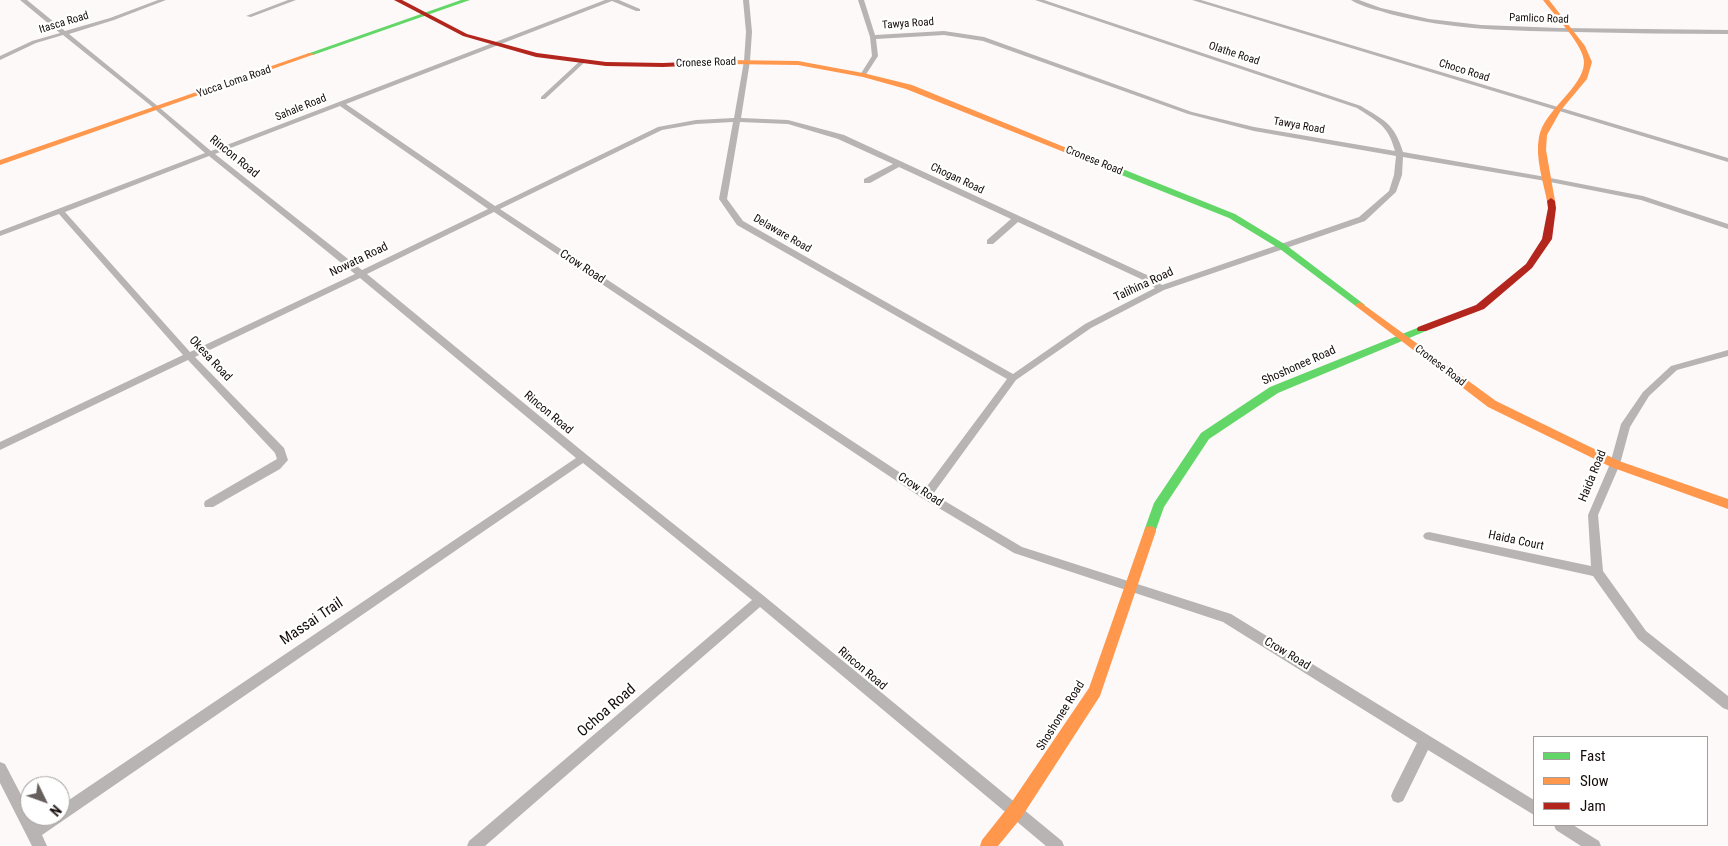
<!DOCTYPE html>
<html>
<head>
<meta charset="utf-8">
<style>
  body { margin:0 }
  #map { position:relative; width:1728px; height:846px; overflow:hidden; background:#fcf9f8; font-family:"Roboto Condensed",sans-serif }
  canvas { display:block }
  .legend { position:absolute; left:1533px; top:736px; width:175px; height:90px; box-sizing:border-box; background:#fff; border:1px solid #a19e9d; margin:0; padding:6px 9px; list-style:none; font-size:15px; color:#150c0a }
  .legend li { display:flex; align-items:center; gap:10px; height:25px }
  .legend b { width:25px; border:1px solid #a19e9d }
  .north { position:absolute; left:20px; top:776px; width:50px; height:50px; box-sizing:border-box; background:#fff; border:1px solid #a19e9d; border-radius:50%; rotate:132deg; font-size:14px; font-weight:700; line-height:20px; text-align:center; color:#150c0a }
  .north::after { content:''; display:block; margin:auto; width:18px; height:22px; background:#665f5d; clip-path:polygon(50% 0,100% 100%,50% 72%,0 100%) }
</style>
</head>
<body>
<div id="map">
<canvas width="1728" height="846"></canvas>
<ul class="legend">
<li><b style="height:6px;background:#63d668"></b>Fast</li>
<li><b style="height:6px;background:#ff974d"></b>Slow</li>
<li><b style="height:6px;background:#b3261e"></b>Jam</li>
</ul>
<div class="north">N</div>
</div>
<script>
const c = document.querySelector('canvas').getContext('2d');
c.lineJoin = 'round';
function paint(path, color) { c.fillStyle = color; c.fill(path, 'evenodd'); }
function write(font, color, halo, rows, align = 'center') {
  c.font = font + ' "Roboto Condensed",sans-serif'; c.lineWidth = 4.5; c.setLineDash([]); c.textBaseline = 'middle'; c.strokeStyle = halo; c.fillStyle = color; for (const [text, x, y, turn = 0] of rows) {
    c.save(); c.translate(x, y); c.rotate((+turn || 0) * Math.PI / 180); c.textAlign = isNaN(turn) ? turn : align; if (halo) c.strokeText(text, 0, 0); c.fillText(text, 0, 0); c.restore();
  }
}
paint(new Path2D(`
  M20,0h7l38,31 45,-13 48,-18h8l-52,20 -45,14 85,69 57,48 394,-151h14l21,9v2h-4l-24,-10 -266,103 149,102 163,-79 38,-7 38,-2 10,-57 2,-29 -3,-32h6l3,32 -2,29 -9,57 47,2 56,15 303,140 15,10 197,-68 30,-26 5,-16 2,-19 -142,-25 -66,-17 -205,-73 -39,-6 -68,4 2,17 -13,20 -5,-1 12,-19 -2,-19 -12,-37h6l11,35 69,-4 40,6 208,75 62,15 141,24c-7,-26 -17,-29 -38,-43l-322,-108h9l317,106c24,15 33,17 42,46l137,24 103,20 85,28v5l-87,-29 -101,-20 -137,-23 -1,18 -6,17 -31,29 -201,69 -73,38 -75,52 -83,114 89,53 209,67 303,186v15l-106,-65 -25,51 -5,2 -5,-2 -2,-5 2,-5 24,-48 -194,-121 -209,-69 -92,-55 -428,-286 -127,62 220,181 177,141 298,245 2,5h-18l-286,-239 -275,239h-18l2,-5 283,-241 -169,-137 -541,372 5,11h-15l-32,-63v-21l5,2 25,48v4h2l3,6 10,-6h15v-10l516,-348 -216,-180 -165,79 89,91 4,12 -8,9 -67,38h-8l-1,-3 1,-3 72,-42 -2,-6 -87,-93 -188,90v-8l183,-87 -124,-141 -59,22v-5l205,-78 -55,-48 -87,-70 -27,8 -36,17v-4l32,-15 28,-8zM340,106l148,103 -126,61 -147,-116zM733,122l-14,77 18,26 270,154 -82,110 -425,-280 162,-79 34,-6zM740,122l48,2 50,15 55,25 -29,15v4h6l29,-16 112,52 -24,21v4h6l25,-22 123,57 14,9 -70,36 -72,50 -270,-153 -16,-22zM209,156l146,118 -165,78 -125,-140z
  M288,0h8l-45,17 -5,-1z
  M1192,0h9l527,158v4z
  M1351,0h8l22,8 48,11 52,6 79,3 168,2v4c-51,0 -102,-1 -152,-2 -62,-1 -126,-2 -186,-18 -12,-4 -28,-7 -39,-14z
  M581,60l5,1 -41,38h-4v-2z
  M1728,350v6l-51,14 -28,26 -19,31 -10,37 -22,51 5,56 43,60 82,65v14l-5,-2 -85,-69 -45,-63 -164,-36 -4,-1 -2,-3 2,-3 4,-1 162,34 -3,-51 22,-51 11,-40 22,-32 28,-26z
  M1554,825h19l26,16 2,5h-20l-25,-16z`), '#b8b4b3');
paint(new Path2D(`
  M461,0h9l-157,55 -6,-1z
  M1094,160h6l135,54 51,31 79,60 -5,3 -3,-1 -77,-58 -51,-31 -135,-54z
  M1422,326l5,3 -1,2 -148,62 -69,46 -45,68 -10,28 -4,1 -4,-1 -2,-4 10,-28 47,-70 69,-46z`), '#63d668');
paint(new Path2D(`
  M1543,0h6l36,46 7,16 -5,17 -26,31 -14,25 -1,15 9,51 -4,3 -4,-3c-4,-20 -12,-44 -8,-64 5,-27 44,-49 45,-74 1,-17 -31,-49 -41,-63z
  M309,53l6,1 -315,111v-5z
  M725,60l73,1 65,12 49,12 189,77 -4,2h-3l-188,-75 -43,-12 -65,-12 -70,-1h-3z
  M1360,302l136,99 123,60 109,38v10l-117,-42 -123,-60 -131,-100 -2,-2z
  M1150,526l4,1 2,4 -56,165 -79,122 -23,28h-18l2,-6 27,-34 80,-118 55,-157 2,-4z`), '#ff974d');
paint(new Path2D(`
  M394,0h8l65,34 70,19 69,9 57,1 65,-3 4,2 -4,2 -65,3 -57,-1 -70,-9 -73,-21z
  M1551,198l4,3 1,7 -4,31 -20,29 -48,41 -58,22h-8l-1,-2 1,-2 58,-22 50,-41 16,-25 6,-31 -1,-7z`), '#b3261e');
write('11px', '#150c0a', '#fff', [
  ["Pamlico Road",1539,19,2],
  ["Itasca Road",64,23,-17],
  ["Tawya Road",908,24,-4],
  ["Olathe Road",1234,54,18],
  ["Cronese Road",706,63,-2],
  ["Choco Road",1464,71,17],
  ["Yucca Loma Road",234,82,-19],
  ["Sahale Road",301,108,-22],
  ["Tawya Road",1299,126,10],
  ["Cronese Road",1094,161,22],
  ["Chogan Road",957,179,25],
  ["Delaware Road",782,234,30],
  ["Cronese Road",1440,366,37]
]);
write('12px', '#150c0a', '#fff', [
  ["Rincon Road",234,157,39],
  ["Nowata Road",359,260,-26],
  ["Crow Road",582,267,33],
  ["Talihina Road",1144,285,-25],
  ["Okesa Road",210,359,47],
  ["Shoshonee Road",1299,366,-24],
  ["Rincon Road",548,413,40],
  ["Haida Road",1593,476,-68],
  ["Crow Road",920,490,33],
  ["Haida Court",1516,541,12],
  ["Crow Road",1287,654,31],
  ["Rincon Road",862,669,40],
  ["Shoshonee Road",1061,716,-58]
]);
write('15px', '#150c0a', '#fff', [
  ["Massai Trail",312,622,-34],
  ["Ochoa Road",607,711,-41]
]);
</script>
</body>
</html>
